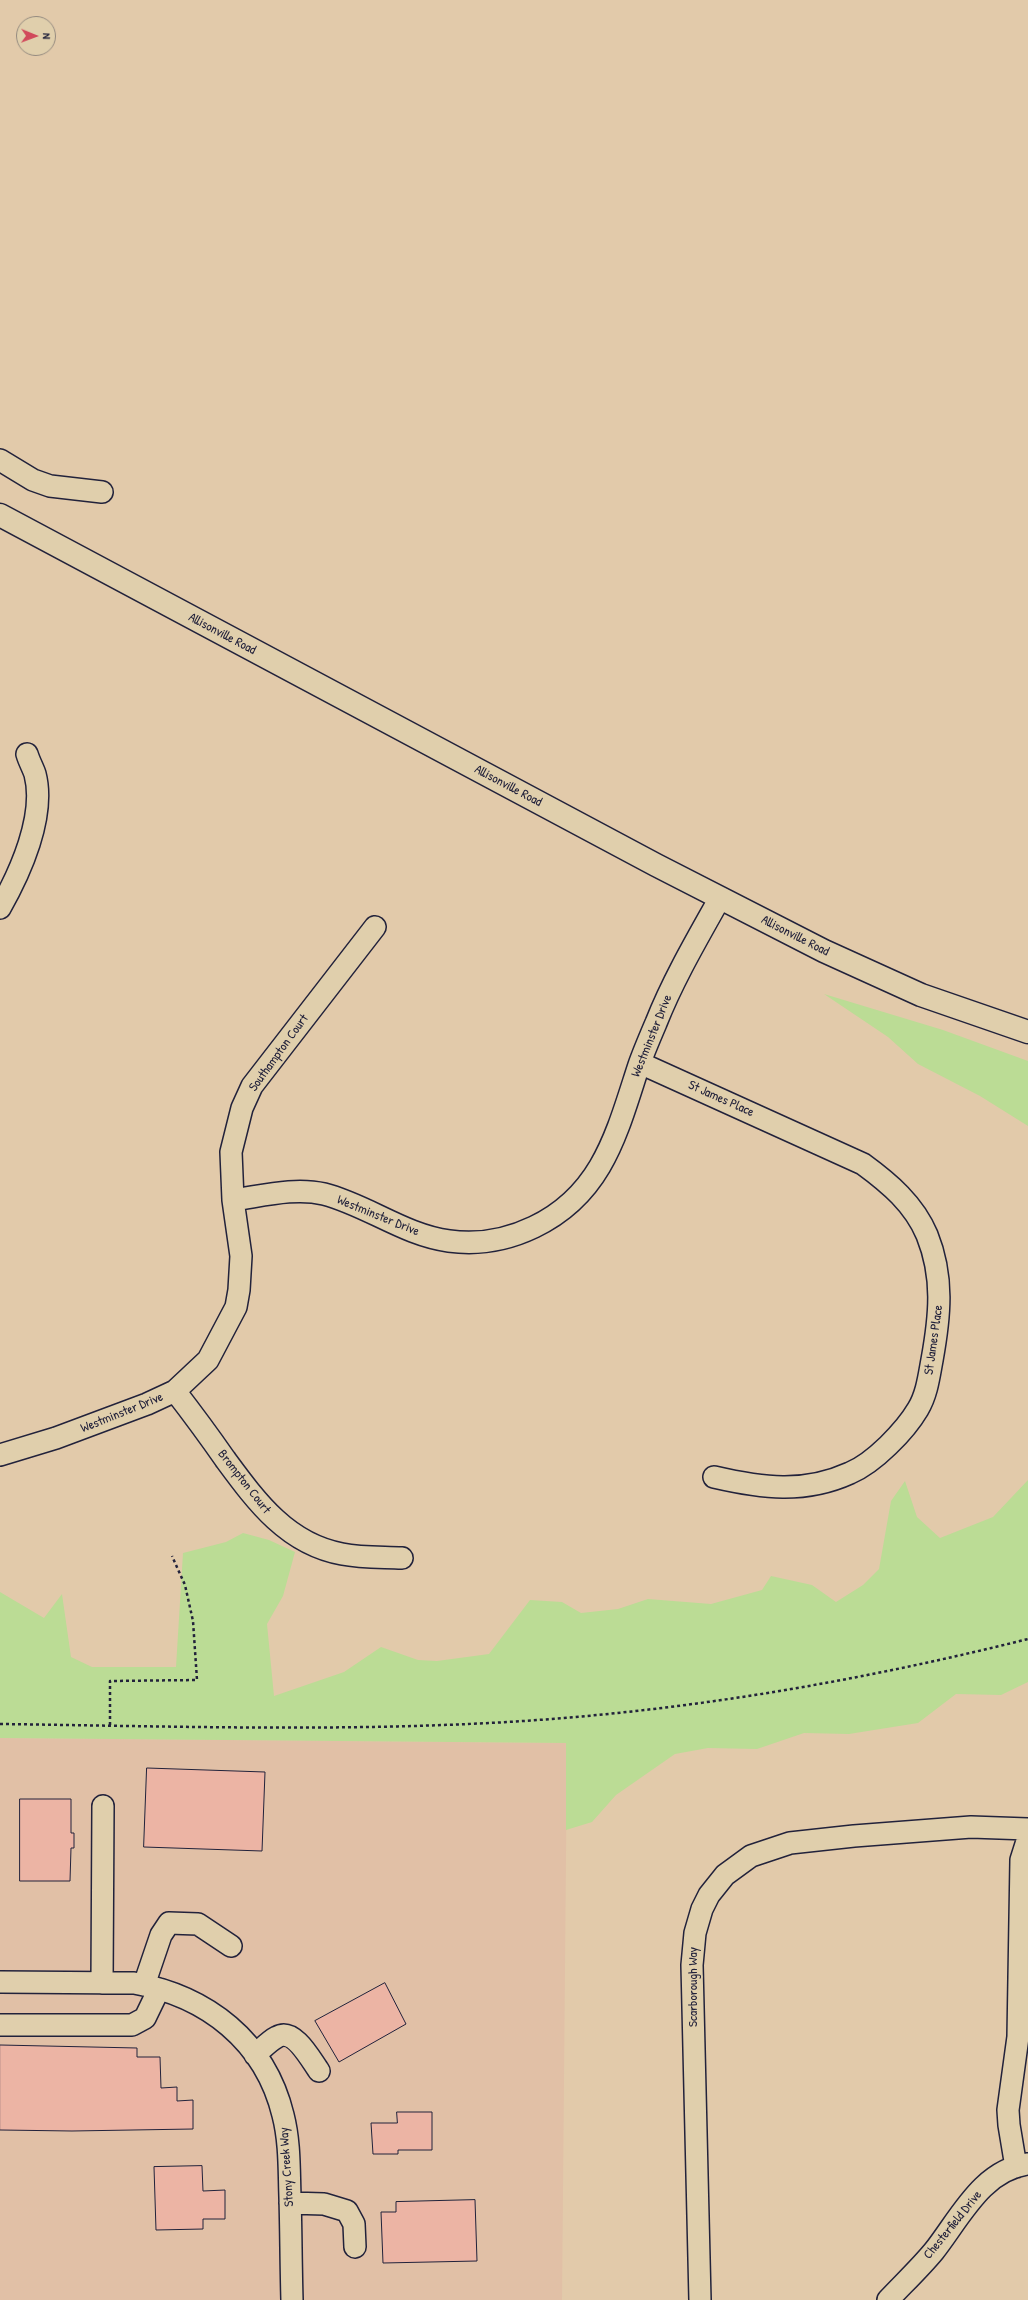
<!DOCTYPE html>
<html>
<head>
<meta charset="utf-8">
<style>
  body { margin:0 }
  #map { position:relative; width:1028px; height:2300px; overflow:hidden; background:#e2caaa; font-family:"Patrick Hand",sans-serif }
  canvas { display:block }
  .north { position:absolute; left:16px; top:16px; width:40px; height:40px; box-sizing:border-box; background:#e0cfac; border:1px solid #948a7f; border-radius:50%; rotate:91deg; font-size:11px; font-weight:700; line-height:16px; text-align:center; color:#22223b }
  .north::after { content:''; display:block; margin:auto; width:14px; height:18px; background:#d1495b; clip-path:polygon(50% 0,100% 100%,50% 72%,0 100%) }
</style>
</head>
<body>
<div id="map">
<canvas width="1028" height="2300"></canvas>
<div class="north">N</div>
</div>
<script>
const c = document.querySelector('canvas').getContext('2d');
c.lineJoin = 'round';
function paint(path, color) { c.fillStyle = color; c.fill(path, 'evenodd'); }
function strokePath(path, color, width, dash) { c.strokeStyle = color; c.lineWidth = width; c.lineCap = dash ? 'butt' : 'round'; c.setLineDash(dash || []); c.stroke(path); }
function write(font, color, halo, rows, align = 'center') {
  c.font = font + ' "Patrick Hand",sans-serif'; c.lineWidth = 3; c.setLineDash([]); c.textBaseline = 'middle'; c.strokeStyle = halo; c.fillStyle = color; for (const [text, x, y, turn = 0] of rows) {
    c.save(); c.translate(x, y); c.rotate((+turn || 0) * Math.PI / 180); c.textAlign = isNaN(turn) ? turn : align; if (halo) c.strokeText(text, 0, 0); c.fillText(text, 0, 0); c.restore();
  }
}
paint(new Path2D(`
  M0,1738l567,5 -5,557h-562z`), '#e1c0a6');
paint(new Path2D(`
  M824,994l119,36 85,31v65l-48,-30 -62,-32 -30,-27z
  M1028,1480v202l-27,13 -45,-1 -38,29 -69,11 -45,-1 -47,16 -49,-1 -33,6 -59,41 -24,27 -26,8v-87l-566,-5v-146l44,26 18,-24 9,63 21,10h84l7,-114 43,-11 17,-9 26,7 26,12 -12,44 -16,28 7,72 70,-24 37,-25 37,13 19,1 52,-7 41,-54 32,2 19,11 37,-4 30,-10 63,5 51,-14 9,-14 41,9 24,17 27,-17 16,-16 12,-68 14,-20 12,36 23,21 53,-21z`), '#bbdc95');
const building = new Path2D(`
  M147,1768l118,4 -3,79 -118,-4z
  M20,1799h51v34h3v15h-3l-1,33h-50z
  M385,1983l21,41 -67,38 -24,-41z
  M0,2045l137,3v9h23l1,31 16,-1v14l16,-1v29l-121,2 -72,-1z
  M397,2112h35v38h-34v4h-25l-2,-31h26z
  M202,2166l1,25 22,-1v29h-22v10l-47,1 -2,-63z
  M475,2200l2,61 -94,2 -2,-51h15v-10z`);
paint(building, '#ecb4a4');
strokePath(building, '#22223b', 1);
const minor = new Path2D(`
  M0,460l33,20 17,6 52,6
  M0,908c20,-35 46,-92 35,-134 -2,-6 -6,-13 -8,-20
  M640,1063l223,101c26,19 51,40 64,71 17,42 13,81 5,125 -3,16 -5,34 -14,49 -13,22 -44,54 -68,64 -46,21 -88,15 -136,4
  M233,1200c29,-4 62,-13 91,-6 43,11 80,41 125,47 29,4 58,-1 85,-14 69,-33 83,-95 105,-162 5,-14 11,-28 17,-42 17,-43 41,-84 64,-125
  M175,1391c17,22 34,45 50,68 31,42 62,85 117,95 20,4 40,3 60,4
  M0,1455l56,-17 91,-34 28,-13 33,-31 28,-53 3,-17 2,-34 -8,-56 -2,-48 11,-44 10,-22 123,-159
  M0,1982l134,1c73,13 131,58 149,132 7,27 6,55 7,82 1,34 1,69 2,103
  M102,1983l1,-177
  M144,1985l17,-50 8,-12 29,1 33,22
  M0,2025h132l13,-7 14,-29
  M255,2055c7,-6 14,-14 22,-18 17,-10 34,23 42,34
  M1016,2167l-7,-42 -1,-15 10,-73 3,-177 7,-22
  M290,2203l34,1 23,7 7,13 1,23
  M700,2300l-8,-335 3,-32 7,-24 7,-14 16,-20 26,-19 39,-13 64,-7 117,-9 57,2
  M888,2300c15,-16 32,-32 46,-49 26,-33 48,-81 94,-87`);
const major = new Path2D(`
  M0,515l656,350 168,86 97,44 107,37`);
strokePath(minor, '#22223b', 24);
strokePath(major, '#22223b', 25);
strokePath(new Path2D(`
  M0,1724c156,2 312,7 468,0 189,-8 376,-39 560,-85
  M110,1725v-44l87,-1 -4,-59 -8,-36 -13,-29`), '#22223b', 2.5, [3, 3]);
strokePath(minor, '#e0cfac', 21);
strokePath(major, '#e0cfac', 22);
write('13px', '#22223b', '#e0cfac', [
  ["Allisonville Road",222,634,28],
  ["Allisonville Road",508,786,28],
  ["Allisonville Road",795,936,27],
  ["Westminster Drive",652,1036,-68],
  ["Southampton Court",279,1053,-54],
  ["St James Place",721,1099,24],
  ["Westminster Drive",378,1216,22],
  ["St James Place",934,1340,-82],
  ["Westminster Drive",122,1413,-22],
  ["Brompton Court",244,1482,52],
  ["Scarborough Way",694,1987,-90],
  ["Stony Creek Way",287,2167,-94],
  ["Chesterfield Drive",953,2225,-51]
]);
</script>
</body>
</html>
